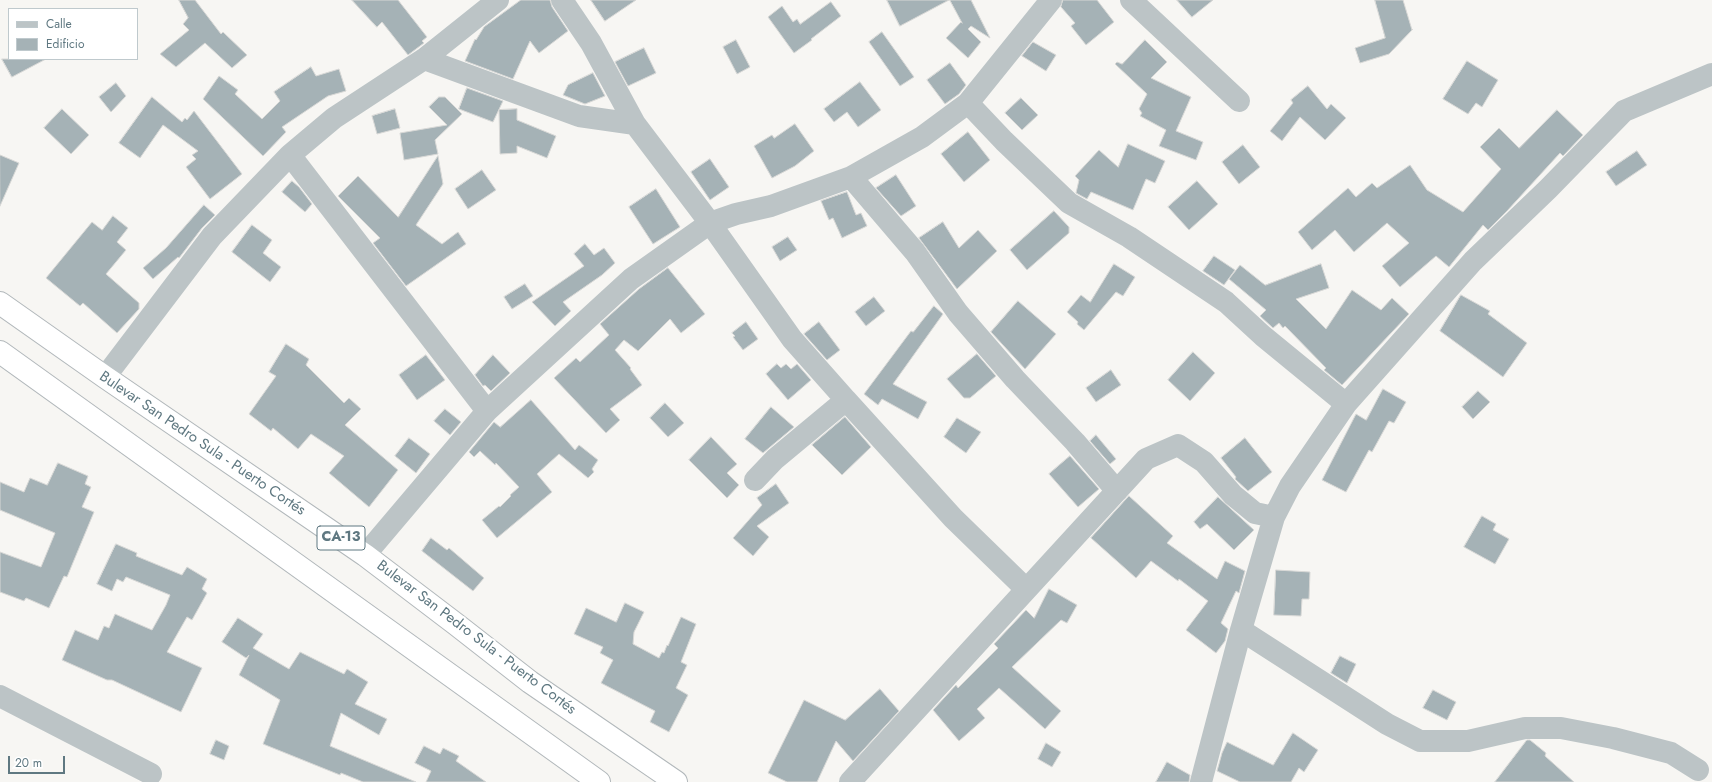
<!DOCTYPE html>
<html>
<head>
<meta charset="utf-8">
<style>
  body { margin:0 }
  #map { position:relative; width:1712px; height:782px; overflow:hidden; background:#f7f6f3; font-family:Jost,sans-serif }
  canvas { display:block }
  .legend { position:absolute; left:8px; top:8px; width:130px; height:52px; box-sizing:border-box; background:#fff; border:1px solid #bfc9cd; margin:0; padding:5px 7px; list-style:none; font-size:12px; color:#5f7881 }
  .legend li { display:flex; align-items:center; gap:8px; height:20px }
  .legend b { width:20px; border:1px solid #bfc9cd }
  .scale { position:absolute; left:8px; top:756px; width:57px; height:18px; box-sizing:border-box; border:2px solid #5f7881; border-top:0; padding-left:5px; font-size:12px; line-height:14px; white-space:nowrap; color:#5f7881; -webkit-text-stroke:3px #fff; paint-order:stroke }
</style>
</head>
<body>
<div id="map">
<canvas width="1712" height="782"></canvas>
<ul class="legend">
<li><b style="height:5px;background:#bcc4c6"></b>Calle</li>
<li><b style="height:11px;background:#a5b2b6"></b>Edificio</li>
</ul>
<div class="scale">20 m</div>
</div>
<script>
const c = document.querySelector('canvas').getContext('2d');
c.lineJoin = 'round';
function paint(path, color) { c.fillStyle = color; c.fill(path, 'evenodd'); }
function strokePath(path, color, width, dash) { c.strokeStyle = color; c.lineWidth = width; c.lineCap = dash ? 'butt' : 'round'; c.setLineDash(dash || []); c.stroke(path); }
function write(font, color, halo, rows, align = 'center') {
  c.font = font + ' Jost,sans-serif'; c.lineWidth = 4; c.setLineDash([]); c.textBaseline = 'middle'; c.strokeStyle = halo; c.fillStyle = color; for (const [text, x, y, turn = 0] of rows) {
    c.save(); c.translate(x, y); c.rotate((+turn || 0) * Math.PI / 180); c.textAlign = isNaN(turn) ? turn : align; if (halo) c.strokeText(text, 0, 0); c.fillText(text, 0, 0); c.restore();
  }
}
const building = new Path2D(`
  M179,0h16l26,34 2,-2 24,23 -15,13 -27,-25 -29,24 -16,-13 29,-24 -6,-6 5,-6z
  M352,0h46l29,37 -5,4 2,2 -16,12 -26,-33 -5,5z
  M521,0h29l2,7 16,24 -29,22 -9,-12 -17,38 -48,-18 10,-22 1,1 8,-13z
  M591,0h45l-31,21z
  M887,0h62l-49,26z
  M950,0h21l19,38 -19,-12 -3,3 13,13 -13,16 -22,-20 15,-16 1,1z
  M1063,0h34l17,22 -28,23 -15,-19 4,-3 -14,-16z
  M1177,0h36l-21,17z
  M1375,0h28l9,30 1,-1 -24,25 -29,9 -5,-15 30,-10z
  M831,2l10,14 -30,23 1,1 -18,13 -26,-36 14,-11 11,16 4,-3 3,5z
  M882,32l32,45 -14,9 -31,-44z
  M736,40l14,27 -13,7 -14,-27z
  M1145,40l22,22 -16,16 40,19 -15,34 27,11 -7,18 -37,-14 7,-16 -26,-14 2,-3 -3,-4 8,-15 -32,-30 2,-2 5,2z
  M1033,42l23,13 -10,16 -24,-15z
  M644,48l12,25 -28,13 -13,-24z
  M2,59h44l-34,18z
  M1467,61l31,19 -16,27 -6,-4 -8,11 -25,-15z
  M950,63l16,22 -7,9 -14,10 -18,-24z
  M311,67l5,9 23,-7 7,22 -18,5 -46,31 4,5 -23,24 -60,-57 16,-23 19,14 -3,4 27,25 18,-18 -6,-9z
  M593,73l12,23 -20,8 -22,-9 5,-10z
  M860,82l21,28 -23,17 -11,-15 -13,10 -10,-13z
  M116,83l10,13 -15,16 -12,-15z
  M1308,86l19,23 4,-5 15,14 -21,22 -25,-23 -18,24 -12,-10 23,-28 -2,-3z
  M467,88l36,13 -10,21 -34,-13z
  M152,97l30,25 3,-4 2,2 7,-9 48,63 -32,25 -24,-32 10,-8 -4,-4 6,-4 -35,-26 -23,33 -21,-15z
  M439,97h6l17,17 -27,26 3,14 -34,6 -4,-27 47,-8 -18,-18z
  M1021,98l17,17 -16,15 -17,-17z
  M62,109l27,26 -18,19 -27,-26z
  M395,109l5,19 -23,6 -5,-18z
  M517,109v11l39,16 -9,22 -30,-12v7l-17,1 -1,-44z
  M1557,110l26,25 -20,21 -3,-3 -53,58 -19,19 -5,-5 -34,42 -13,-11 -36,31 -18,-21 27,-23 -22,-20 -33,29 -19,-22 -23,20 -14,-18 50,-44 8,9 16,-14 5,5 33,-23 17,25 36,22 38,-43 -21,-22 19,-19 20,20z
  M795,124l19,27 -19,15 -23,12 -18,-32 18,-11 2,3z
  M968,132l22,28 -26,22 -23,-28z
  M1128,144l37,17 -10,22 -9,-4 -13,31 -42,-18 -4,7 -11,-6 3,-13 -4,-4 24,-26 19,17z
  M1243,145l17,22 -21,17 -17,-22z
  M1637,151l10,14 -31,21 -10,-14z
  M0,155l19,8 -19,43z
  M438,156l5,28 -27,41 26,19 16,-12 8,12 -60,42 -33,-43 7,-5 -42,-42 20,-20 40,41z
  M710,159l19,28 -19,13 -19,-28z
  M482,170l14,20 -28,19 -13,-20z
  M896,175l20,31 -15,10 -25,-28z
  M292,181l7,6 13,17 -7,8 -23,-20z
  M1197,181l21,23 -29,26 -21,-23z
  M656,189l24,38 -27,17 -24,-37z
  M847,192l9,23 5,-2 6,13 -25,12 -9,-20 -4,2 -8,-19z
  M204,205l11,10 -13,13 -23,30 -1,-1 -25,22 -10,-11 23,-20z
  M1054,211l15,16v6l-42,37 -17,-20z
  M113,216l15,12 -11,14 9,8 -20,24 33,29v6l-22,24 -34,-30 -3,3 -34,-28 46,-56 10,8z
  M943,222l16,26 19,-18 19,21 -40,38 -38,-51z
  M252,225l20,15 -9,13 18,14 -11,15 -38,-30z
  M788,237l9,13 -17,11 -8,-14z
  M585,244l9,11 10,-7 11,15 -13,12 -39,27 8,9 -16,15 -23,-24 52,-36 -10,-12z
  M1214,256l21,14 -11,15 -21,-14z
  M1114,264l21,13 -12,19 -7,-4 -32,38 -7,-6 1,-2 -11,-10 14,-17 9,7z
  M1321,264l8,24 -33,11 30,30 26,-39 29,20 11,-12 17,16 -67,71 -18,-15 2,-2 -41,-42 -2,2 -4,-5 -6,5 -13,-12 6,-6 -37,-31 11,-14 25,20z
  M668,268l37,46 -24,19 -11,-14 -32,32 -14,-11 -9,10 16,18 -1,1 12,16 -32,24 10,11 -14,13 -52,-55 22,-20 4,4 29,-27 -9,-11 39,-35z
  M525,284l8,12 -21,13 -8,-12z
  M1461,295l29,16 -2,3 39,29 -24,34 -63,-46z
  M874,297l11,14 -19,15 -11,-14z
  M1018,301l38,33 -31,35 -34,-37z
  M934,306l9,8 -50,70 34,18 -9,17 -36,-20 -4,6 -14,-11 47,-63 2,1z
  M746,322l12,17 -15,11 -10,-13 2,-1 -3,-3z
  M819,322l21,28 -13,10 -23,-26z
  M286,344l23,15 -3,6 38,38 5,-5 12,11 -16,16 53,45 -29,37 -40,-34 15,-17 -33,-22 -13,15 -25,-21 -2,3 -22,-17 27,-38 -7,-4z
  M1193,352l22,21 -25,28 -22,-21z
  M977,354l19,22 -26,22h-6l-17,-19z
  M426,355l19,25 -28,20 -18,-25z
  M493,355l17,18 -19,18 -6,-6 -2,1 -8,-11z
  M777,364l4,4 5,-4 5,5 6,-5 14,16 -23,20 -22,-26z
  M1111,370l10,15 -25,17 -10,-14z
  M1383,389l23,13 -12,21 -5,-2 -17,31 -3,-2 -23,42 -24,-12 34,-66 10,6z
  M1478,391l12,11 -17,17 -11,-12z
  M531,400l44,50 4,-5 19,15 -6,9 2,3 -6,6 -29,-24 -22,20 15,18 -55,46 -15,-18 17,-14 1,1 11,-11 -1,-1 9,-8 -23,-24 -1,2 -15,-14 -6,6 -5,-5 25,-30 6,5z
  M665,403l19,20 -16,14 -18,-19z
  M771,407l23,20 -31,26 -18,-14z
  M445,409l16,13 -11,13 -16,-14z
  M845,417l26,30 -29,28 -30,-30z
  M957,418l24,14 -15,21 -22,-16z
  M1096,435l20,24 -6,5 -20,-23z
  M711,437l26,27 -10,9 12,12 -12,13 -38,-38z
  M409,438l21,16 -14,19 -21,-17z
  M1245,438l27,34 -24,19 -13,-12 1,-2 -15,-19z
  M1070,456l29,33 -21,18 -29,-33z
  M58,463l30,13 -3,8 6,3 -9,20 12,5 -27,65 -3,-1 -15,32 -23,-10 -2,3 -24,-9v-40l41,15 14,-34 -55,-23v-28l24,10 6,-14 17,7z
  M776,484l13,19 -32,23 12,11 -16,19 -20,-18 29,-33 -5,-7z
  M1129,496l44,40 -6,7 50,36 8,-18 20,10 -6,22 -3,-2 -15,32 7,6 -3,12 -9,12 -30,-23 22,-29 -29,-22 -1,2 -27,-20 -15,17 -45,-40z
  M1218,497l36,33 -20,20 -27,-26 -7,5 -6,-7z
  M1482,516l14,8 -3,6 16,9 -14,25 -31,-17z
  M431,538l16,12 2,-2 35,30 -11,13 -51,-40z
  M116,544l21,9 -1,3 46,19 5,-8 20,12 -5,10 5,4 -15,27 -5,-3 -20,35 35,16 -21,44 -69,-32h-5l-45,-20 13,-30 23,10 6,-14 5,2 6,-14 37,16 14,-25 4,-10 -44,-18 -3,5 -6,-3 -5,12 -15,-7z
  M1276,570l34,2 -1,27h-7l-1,17 -27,-1z
  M1049,589l28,16 -10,18 -6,-3 -49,47 49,44 -16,18 -46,-41 -22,21 8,9 -26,23 -26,-31 23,-25 2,3 40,-40 -4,-4 32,-34 8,8z
  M625,603l19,9 -10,20 -1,12 26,14 3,-6 2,1 3,-8 1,1 13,-29 15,7 -15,38 6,3 -11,23 12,7 -19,37 -19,-10 5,-11 -54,-28 12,-23 -13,-7 3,-6 -29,-13 12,-26 30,14z
  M238,618l25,16 -10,14 36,21 11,-17 44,22 3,-5 21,13 -13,22 32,15 -8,16 -38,-22 -11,33 86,36h-53l-22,-9 -1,2 -77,-31 17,-44 -41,-25 10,-20 -3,3 -24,-16z
  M1340,656l16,8 -9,19 -16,-10z
  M880,689l19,22 -46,50 -17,-20 -19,41h-30l-19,-9 36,-73 41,20z
  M1433,690l23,12 -9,18 -24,-12z
  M1293,733l25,17 -14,22 -5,-4 -8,14h-51l-23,-11 5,-18 5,-11 46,23z
  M216,740l13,6 -5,14 -14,-6z
  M1527,740h3l16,13 -1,3 29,26h-79z
  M1046,743l15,9 -9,15 -14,-8z
  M424,746l16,8 3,-6 16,8 -3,5 30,21h-60l5,-11 -16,-8z
  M1167,762l23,13 -1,7h-33z`);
paint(building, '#a5b2b6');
strokePath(building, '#d8d8d6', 1);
const highway = new Path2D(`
  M0,303l105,74 260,178 92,70 73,57 146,100
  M0,352l599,430`);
strokePath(highway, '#b2b8bb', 24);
strokePath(new Path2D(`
  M562,0l29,43 44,81 75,99 82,116 54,61 -71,59 -20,21
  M1131,0l108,101
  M424,59l155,57 56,8
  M968,103l36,38 65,62 60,34 97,65 37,34 83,68
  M290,155l197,256
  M851,177l64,75 43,61 57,66 60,63 42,49
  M105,377l107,-141 78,-81 44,-37 90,-59 74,-59
  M846,400l107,118 73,71
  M365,555l122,-144 144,-132 79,-56 26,-9 35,-8 80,-29 71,-40 46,-34 83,-103
  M1241,630l146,94 33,17h48l57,-13h36l52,10 58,15 27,17
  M0,696l151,78
  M850,782l296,-323 32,-14 26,17 29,33 22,18 19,4
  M1201,782l40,-152 33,-113 16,-31 56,-82 127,-143 75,-72 76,-78 88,-37`), '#bcc4c6', 22);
strokePath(highway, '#fff', 22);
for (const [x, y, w] of [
  [341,538,48]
]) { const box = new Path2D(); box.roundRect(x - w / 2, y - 12, w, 24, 3); c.fillStyle = '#fff'; c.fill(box); strokePath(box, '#5f7881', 1); }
write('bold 14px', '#5f7881', null, [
  ["CA-13",341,538]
]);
write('15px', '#5f7881', '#fff', [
  ["Bulevar San Pedro Sula - Puerto Cortés",202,444,34],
  ["Bulevar San Pedro Sula - Puerto Cortés",476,638,37]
]);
</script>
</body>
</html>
